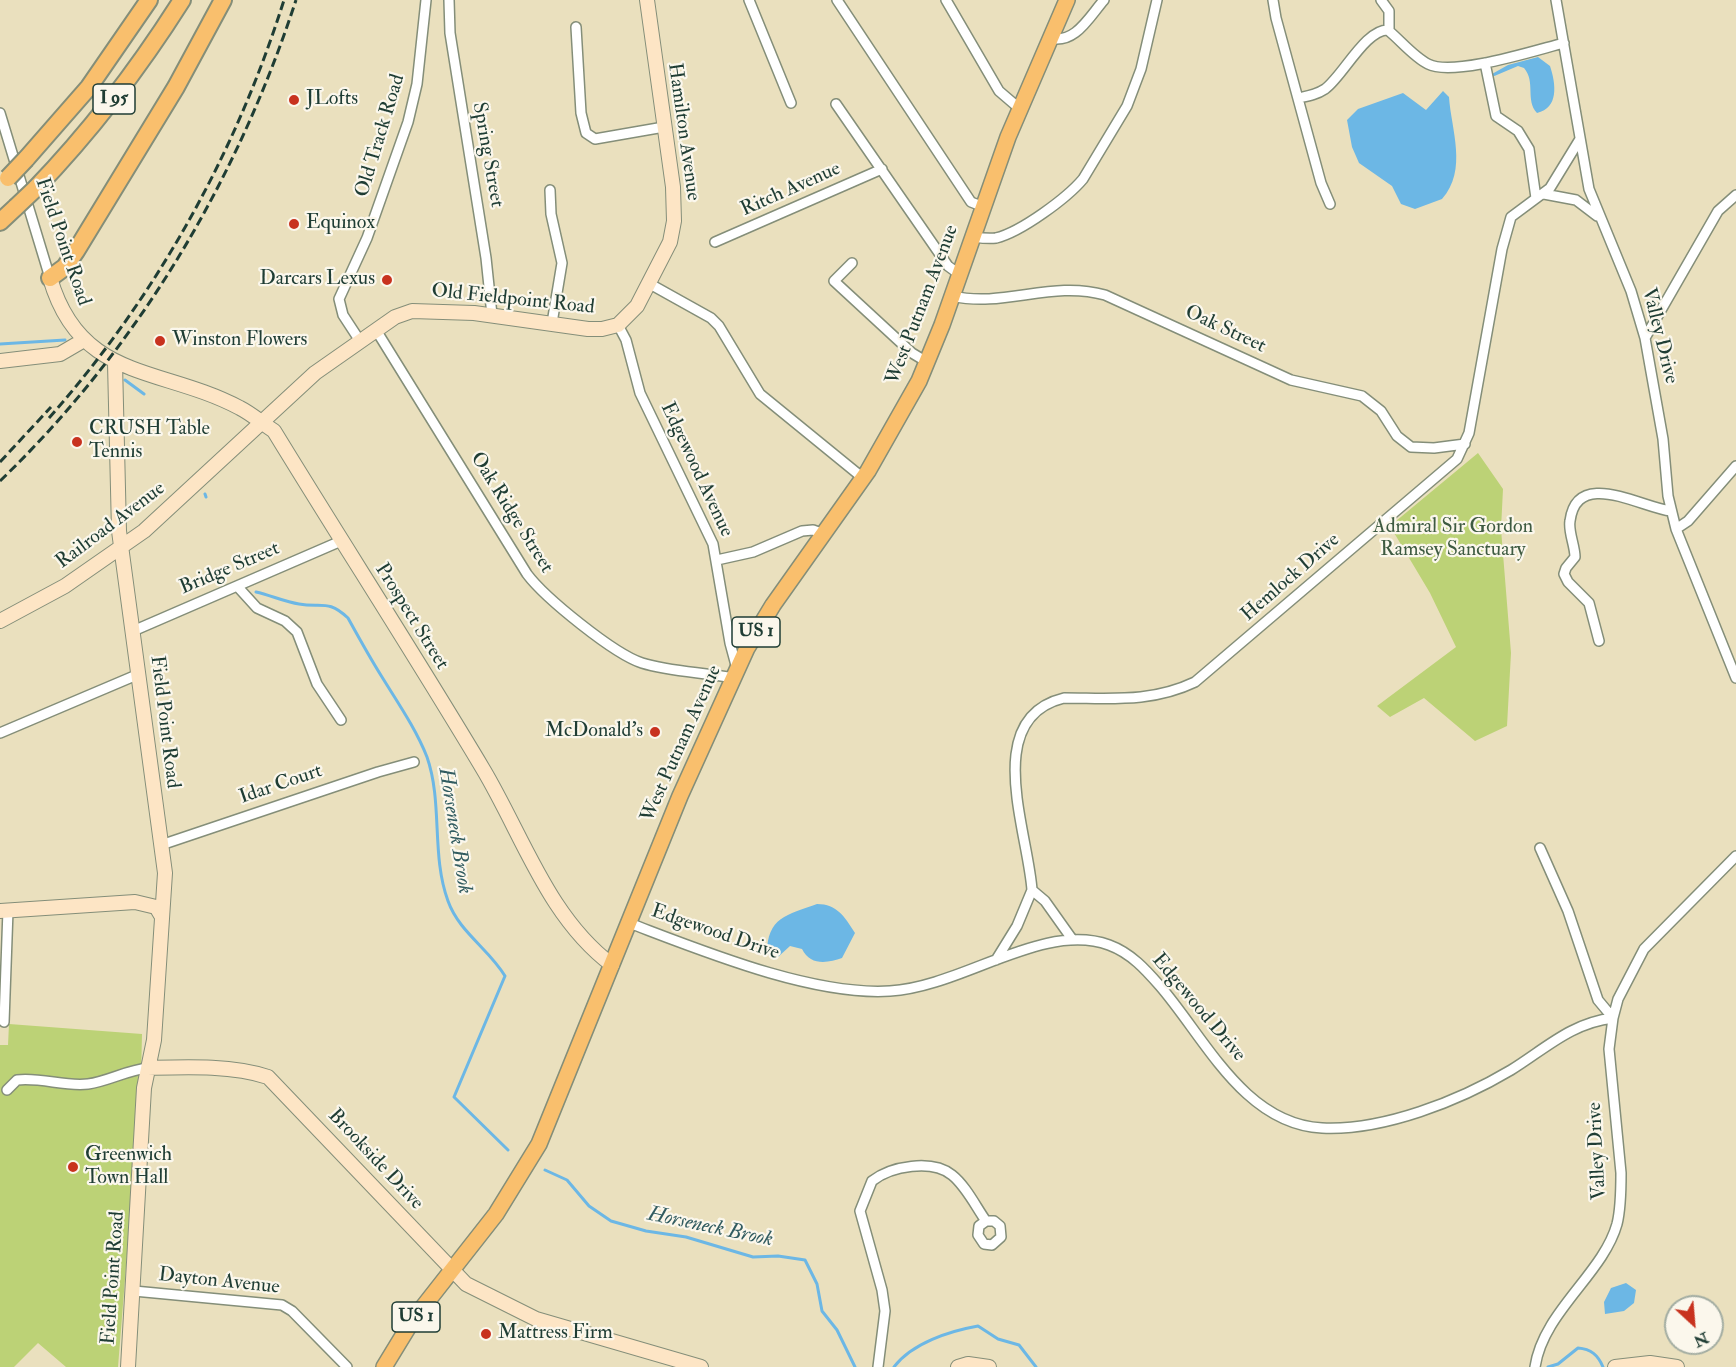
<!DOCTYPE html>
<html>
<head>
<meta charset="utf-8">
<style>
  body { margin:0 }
  #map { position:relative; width:1736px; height:1367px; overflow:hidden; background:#eae0be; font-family:"IM FELL Double Pica",serif }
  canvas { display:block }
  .north { position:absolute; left:1664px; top:1295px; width:60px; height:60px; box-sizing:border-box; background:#fbf7ec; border:2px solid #a3ada2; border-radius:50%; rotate:154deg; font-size:16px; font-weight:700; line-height:24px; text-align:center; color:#1f3d34 }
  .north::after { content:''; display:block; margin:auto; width:21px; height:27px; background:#c8321e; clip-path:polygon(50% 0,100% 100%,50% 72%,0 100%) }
</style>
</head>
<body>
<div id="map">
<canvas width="1736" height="1367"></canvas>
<div class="north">N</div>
</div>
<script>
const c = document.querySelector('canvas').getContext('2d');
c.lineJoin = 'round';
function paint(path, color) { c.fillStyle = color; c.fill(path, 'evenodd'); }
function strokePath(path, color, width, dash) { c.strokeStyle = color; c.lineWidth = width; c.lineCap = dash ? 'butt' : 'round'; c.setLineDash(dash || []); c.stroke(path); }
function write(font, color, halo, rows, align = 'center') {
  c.font = font + ' "IM FELL Double Pica",serif'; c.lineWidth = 4.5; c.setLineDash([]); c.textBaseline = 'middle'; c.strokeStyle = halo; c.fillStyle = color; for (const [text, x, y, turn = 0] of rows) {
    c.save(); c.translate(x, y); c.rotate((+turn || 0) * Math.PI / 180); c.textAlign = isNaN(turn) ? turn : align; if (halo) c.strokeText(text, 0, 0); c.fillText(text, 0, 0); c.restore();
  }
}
paint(new Path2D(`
  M1478,453l25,36 -2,40 10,124 -4,73 -32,15 -51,-43 -34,19 -13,-11 79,-59 -26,-54 -40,-67z
  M9,1024l133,10 -1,43 -23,290h-52l-28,-24 -24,24h-14v-322h8z`), '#bcd276');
paint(new Path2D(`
  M1538,57l12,9c6,18 9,42 -13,47 -12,-13 -1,-31 -13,-45l-6,-2 -26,11v-3l16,-9z
  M1443,91l6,6c2,32 19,73 -7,102l-27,10 -14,-5 -9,-18 -33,-23 -7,-16 -5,-27 11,-11 45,-16 23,17z
  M817,904c20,0 28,13 38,29l-13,25c-14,5 -32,8 -40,-9l-12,-3 -12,11 -11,-3c0,-37 20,-39 50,-50z
  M1626,1283l10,7 -2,13 -10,8 -19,3 -1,-12 7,-14z`), '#6cb7e5');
strokePath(new Path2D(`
  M0,344l65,-4
  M125,380l19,14
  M205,494l1,3
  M256,592c14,3 29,10 43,12 23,4 29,-5 49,14 11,20 22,40 34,59 16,26 34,52 45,80 16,46 4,98 21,144 11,31 41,48 57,75l-51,121 54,53
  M545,1170l22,10 22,26 22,15 35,10 40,6 67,20 25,-1 27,4 12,24 5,27 15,19 18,37
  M894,1367c18,-24 56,-36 84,-41l20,13 21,6 17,22
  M1548,1367l10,-3 20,-16c13,1 20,7 25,19`), '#6cb7e5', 3);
const street = new Path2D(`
  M449,0l1,33 36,225 6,57
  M749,0l42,103
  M837,0l134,202 13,5
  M946,0l53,91 21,18
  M1273,0l3,18 45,165 9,21
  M1381,0l8,11v20c12,10 25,26 39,33 25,13 108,-14 136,-21
  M1556,0l33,189 42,102 14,47 18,101 5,57 8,33 60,149
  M576,27l5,86 5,20 9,6 69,-12
  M1049,38c26,7 40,-21 55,-38
  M1485,63l11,53 22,15 11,18 7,49
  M1298,98c10,-2 18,-3 27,-9 18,-13 41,-61 64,-59
  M836,104l112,162 11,8
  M0,113l50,165
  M550,190l1,24 11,49 -10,60
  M1544,194l32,6 21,16
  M973,237c8,1 15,2 23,1 25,-6 71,-40 87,-59l44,-73 14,-37 16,-69
  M715,242l167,-73
  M852,263l-18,18 78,72 15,9
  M650,284l61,34 8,8 41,68 103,84
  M952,296c53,12 99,-16 153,-1l186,85 71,16 19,15 16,25 14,11 23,1 31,-4
  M618,325l8,15 14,53 73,151 17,99 7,26
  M376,330l151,244c18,24 87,80 115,89 29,9 61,9 91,15
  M1645,338l73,-127 18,-16
  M360,341l-17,-26 -4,-16 28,-61 41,-116 9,-38 9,-84
  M1676,529l12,-8 48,-55
  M717,560l36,-8 49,-21 11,-1 11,4
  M237,586l20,22 28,13 12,11 20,52 24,36
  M133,631l208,-90
  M1599,641l-10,-38 -21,-21 -4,-8 2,-6 9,-11c0,-11 -7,-26 -5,-36 7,-53 70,-14 101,-10
  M0,733l139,-59
  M161,845l217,-73 36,-10
  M1540,848l28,63 30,89 15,18
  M629,923c74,28 183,73 261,68 72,-4 153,-70 219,-46 22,8 37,25 51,41 45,52 84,138 162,142 61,3 137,-27 189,-58 34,-21 60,-47 102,-52
  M1072,939l-27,-38 -13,-11c-4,-59 -51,-172 32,-192 46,0 87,5 131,-16l262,-223 12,-26 33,-184 9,-32 39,-29 30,-49
  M996,960l21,-34 15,-36
  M4,1022l4,-112
  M7,1090l10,-10c24,-3 48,7 71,4 21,-3 39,-14 60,-16
  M134,1291l148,14 10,6 55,56
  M878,1367l7,-56 -3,-21 -22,-79 12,-30c19,-15 60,-22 80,-6 14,11 24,32 34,46h8l6,5 1,11 -9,8 -8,-1 -6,-9 1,-9 7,-5
  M1535,1367c8,-55 68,-93 82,-143 4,-16 4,-34 4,-51l-12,-124 4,-31 5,-19 26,-50 92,-93`);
const secondary = new Path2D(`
  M50,278c30,104 111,88 190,130 12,6 23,16 34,23 69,113 141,224 209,338 40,67 65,148 129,196
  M0,361l60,-7 24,-14
  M115,363l4,168 46,342 -11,167 -10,48 -16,279
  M0,621l65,-35 79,-55 171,-158 80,-56 17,-6 62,2 114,16h14l16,-4 19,-19 33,-64 4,-21 -1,-34 -26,-187
  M0,911l135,-9 21,5 6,10
  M148,1068c38,-1 84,-3 120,9l198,207 70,35 165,48
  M958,1367l10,-3 21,3
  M1615,1367l35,-4 27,4`);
const primary = new Path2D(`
  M384,1367l28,-46 84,-107 43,-70 141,-348 67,-148 26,-43 95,-134 51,-90 23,-56 66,-188 59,-137`);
const highway = new Path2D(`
  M26,159l63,-72 60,-87
  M35,189c56,-58 104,-121 147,-189
  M0,222l16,-15
  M50,278l15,-11 11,-16 100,-164 47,-87`);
strokePath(street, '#848e79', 12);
strokePath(secondary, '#848e79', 16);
strokePath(primary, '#848e79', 18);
strokePath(highway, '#848e79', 20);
strokePath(street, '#fff', 9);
strokePath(secondary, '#fde5c5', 14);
strokePath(primary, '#f9bf6d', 15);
strokePath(highway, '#f9bf6d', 16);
strokePath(new Path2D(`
  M49,418c107,-121 187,-265 235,-418
  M0,462l51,-55
  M0,481c138,-133 237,-300 296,-481`), '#1f3d34', 3, [9, 4.5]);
const highwayBridge = new Path2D(`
  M8,178l18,-19
  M16,207l19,-18`);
strokePath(highwayBridge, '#848e79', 20, []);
strokePath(highwayBridge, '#f9bf6d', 16);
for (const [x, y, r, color] of [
  [294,100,6,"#c8321e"],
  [294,224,6,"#c8321e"],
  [387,280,6,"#c8321e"],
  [160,341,6,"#c8321e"],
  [77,442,6,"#c8321e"],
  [655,732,6,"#c8321e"],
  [73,1167,6,"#c8321e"],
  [486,1334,6,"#c8321e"]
]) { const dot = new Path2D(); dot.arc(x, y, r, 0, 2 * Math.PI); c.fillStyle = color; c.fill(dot); strokePath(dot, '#fbf7ec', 2); }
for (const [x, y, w] of [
  [114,99,42],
  [756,632,48],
  [416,1317,48]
]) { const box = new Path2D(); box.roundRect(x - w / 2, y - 15, w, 30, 4.5); c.fillStyle = '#fbf7ec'; c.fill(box); strokePath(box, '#1f3d34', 1.5); }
write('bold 18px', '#1f3d34', null, [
  ["I 95",114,99],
  ["US 1",756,632],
  ["US 1",416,1317]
]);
write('20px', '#1f3d34', '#fbf7ec', [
  ["JLofts",306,100],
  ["Equinox",306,224],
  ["Darcars Lexus",375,280,"right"],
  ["Winston Flowers",172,341],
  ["CRUSH Table",89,430],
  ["Tennis",89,453],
  ["McDonald's",643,732,"right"],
  ["Greenwich",85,1156],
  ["Town Hall",85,1179],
  ["Mattress Firm",498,1334]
], 'left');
write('20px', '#1f3d34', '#fbf7ec', [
  ["Hamilton Avenue",683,132,82],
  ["Old Track Road",381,136,-73],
  ["Spring Street",487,155,80],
  ["Ritch Avenue",791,190,-24],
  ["Field Point Road",62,242,71],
  ["Old Fieldpoint Road",513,300,6],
  ["West Putnam Avenue",923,305,-69],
  ["Oak Street",1225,330,25],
  ["Valley Drive",1659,336,76],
  ["Edgewood Avenue",696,470,65],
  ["Oak Ridge Street",511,513,58],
  ["Railroad Avenue",111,526,-37],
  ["Bridge Street",230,569,-23],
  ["Hemlock Drive",1291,578,-41],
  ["Prospect Street",411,617,58],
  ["Field Point Road",164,722,83],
  ["West Putnam Avenue",682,744,-66],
  ["Idar Court",281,785,-19],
  ["Edgewood Drive",715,933,19],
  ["Edgewood Drive",1198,1008,50],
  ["Valley Drive",1598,1151,-93],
  ["Brookside Drive",375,1160,47],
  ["Field Point Road",114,1278,-86],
  ["Dayton Avenue",219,1282,6]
]);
write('20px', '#3e5b41', '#fbf7ec', [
  ["Admiral Sir Gordon",1453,528],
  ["Ramsey Sanctuary",1453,551]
]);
write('italic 21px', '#325c60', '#fbf7ec', [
  ["Horseneck Brook",454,831,81],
  ["Horseneck Brook",710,1228,12]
]);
</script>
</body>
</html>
